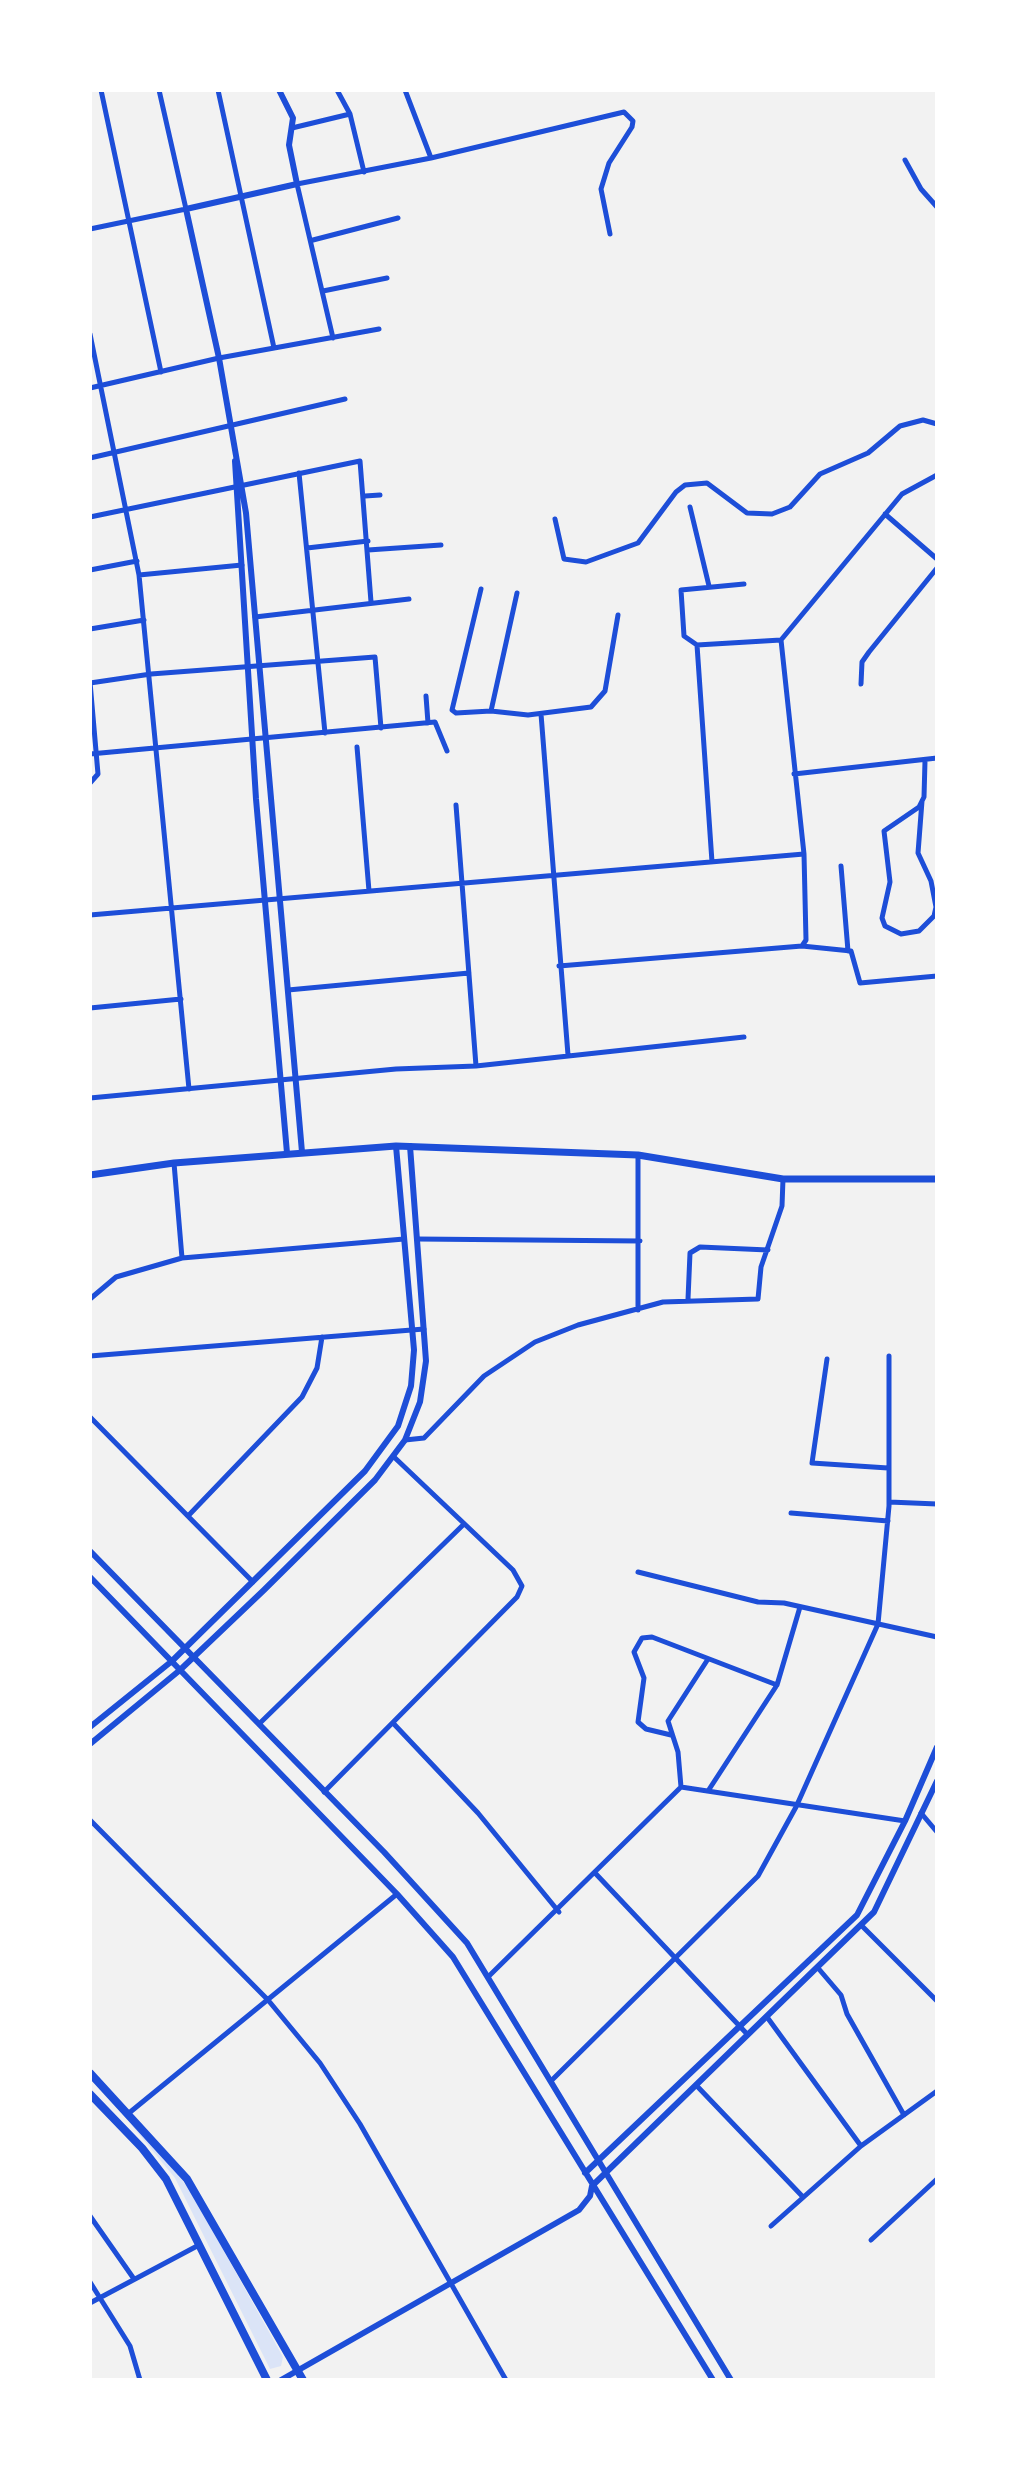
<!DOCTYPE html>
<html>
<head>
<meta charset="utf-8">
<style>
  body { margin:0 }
  #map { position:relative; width:1027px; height:2470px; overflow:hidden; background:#f2f2f2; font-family:"Varela Round",sans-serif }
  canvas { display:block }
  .frame { position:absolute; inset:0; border:92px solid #fff; pointer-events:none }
</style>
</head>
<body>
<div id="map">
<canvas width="1027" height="2470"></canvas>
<div class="frame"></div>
</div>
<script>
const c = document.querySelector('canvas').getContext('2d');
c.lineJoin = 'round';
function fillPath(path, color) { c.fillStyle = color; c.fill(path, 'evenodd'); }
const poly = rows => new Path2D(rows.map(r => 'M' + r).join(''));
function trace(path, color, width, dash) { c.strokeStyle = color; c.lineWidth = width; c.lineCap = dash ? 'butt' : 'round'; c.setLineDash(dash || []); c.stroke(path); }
const green = poly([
  [129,2122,161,2153,191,2192,283,2357,281,2366,270,2369,175,2178]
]);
const minor = poly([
  [101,90,161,372],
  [218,90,274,348],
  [337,90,350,114,364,172],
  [405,90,431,158],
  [292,128,350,114],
  [905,160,921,189,937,207],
  [90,229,186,209,159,90],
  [313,240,398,218],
  [323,291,387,278],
  [90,334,139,575,189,1089],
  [333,338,297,184,431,158,624,112,633,121,632,127,609,163,601,189,610,234],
  [90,388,219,358,379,329],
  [90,458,345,399],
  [299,473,325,733],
  [365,496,380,495],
  [690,507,709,586],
  [885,514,937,559],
  [90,517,360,461,371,602],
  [555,519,564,559,586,562,638,543,676,492,685,485,707,483,747,513,772,514,790,507,820,474,868,453,900,426,923,420,937,424],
  [307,548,368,541],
  [368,550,441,545],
  [90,570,137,561],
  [139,575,242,565],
  [744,584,681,590,684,636,697,645,781,640],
  [481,589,452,710,456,713,491,711],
  [517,593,491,711,528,715,591,707,605,691,618,615],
  [255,617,409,599],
  [90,629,144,620],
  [697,645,712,862],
  [90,683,151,674,375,657,381,728],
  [861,684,862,662,869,652,937,568],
  [426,696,428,723],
  [541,714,568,1055],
  [357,747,369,891],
  [90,754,435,722,447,751],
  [794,774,937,758],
  [90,783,98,774,90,682],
  [922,801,918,853,931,881,936,907,934,916,919,931,901,934,885,926,882,918,890,882,884,831,919,807,924,797,925,761],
  [456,805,476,1066],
  [841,866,848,951],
  [90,915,804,854],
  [802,946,806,940,804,854,781,640,902,494,937,475],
  [559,966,802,946,851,951,860,983,937,976],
  [288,990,469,973],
  [90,1008,181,999],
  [90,1098,396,1069,476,1066,744,1037],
  [174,1163,182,1258],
  [417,1239,640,1241],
  [90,1299,116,1277,182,1258,404,1239],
  [688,1299,690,1253,700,1247,768,1250],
  [638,1310,638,1155],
  [90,1356,424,1329],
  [827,1359,812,1463,888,1468],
  [90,1417,253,1582],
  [405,1440,424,1438,484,1376,535,1342,578,1325,663,1302,758,1299,761,1267,782,1206,783,1179],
  [889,1502,937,1504],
  [791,1513,888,1521],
  [188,1516,302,1397,317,1368,322,1337],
  [638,1572,758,1602,784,1603,937,1637],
  [393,1723,478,1813,559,1912],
  [259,1724,463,1525],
  [671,1735,646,1729,638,1722,644,1678,634,1652,642,1638,652,1637,777,1685],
  [681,1787,905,1821],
  [708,1791,777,1685,800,1607],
  [324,1792,517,1597,522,1586,513,1570,394,1457],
  [921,1813,937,1832],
  [90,1820,268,2000,320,2063,360,2124,506,2380],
  [596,1874,748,2035],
  [862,1926,937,2001],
  [818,1968,841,1995,847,2014,904,2115],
  [489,1976,681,1787,678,1752,668,1721,708,1659],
  [767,2017,861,2146],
  [552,2080,758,1876,796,1807,878,1624,889,1506,889,1356],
  [696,2085,803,2197],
  [129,2113,397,1894],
  [90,2216,134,2279],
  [771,2226,861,2146,937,2091],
  [871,2240,937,2179],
  [90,2282,130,2346,140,2380],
  [90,2303,199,2245]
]);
const tertiary = poly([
  [279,90,293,118,289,145,297,184,186,209,219,358,246,513,302,1152],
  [235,461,256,799,287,1153],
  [90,1551,384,1852,467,1943,731,2380],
  [90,1577,397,1894,453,1957,713,2380],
  [90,1727,172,1661,365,1471,398,1426,411,1386,414,1350,396,1146],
  [90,1744,180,1670,264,1590,375,1480,405,1440,420,1402,426,1361,410,1146],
  [585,2173,857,1915,905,1821,937,1747],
  [281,2380,579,2210,590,2196,592,2186,874,1912,937,1781]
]);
const secondary = poly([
  [90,1175,174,1163,396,1146,638,1155,783,1179,937,1179]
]);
const primary = poly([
  [90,2073,187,2179,303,2380],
  [90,2094,142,2148,166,2179,267,2380]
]);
fillPath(green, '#dbe4f7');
trace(minor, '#1d4ed8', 5);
trace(tertiary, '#1d4ed8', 6);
trace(secondary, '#1d4ed8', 7);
trace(primary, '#1d4ed8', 8);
</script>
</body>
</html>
